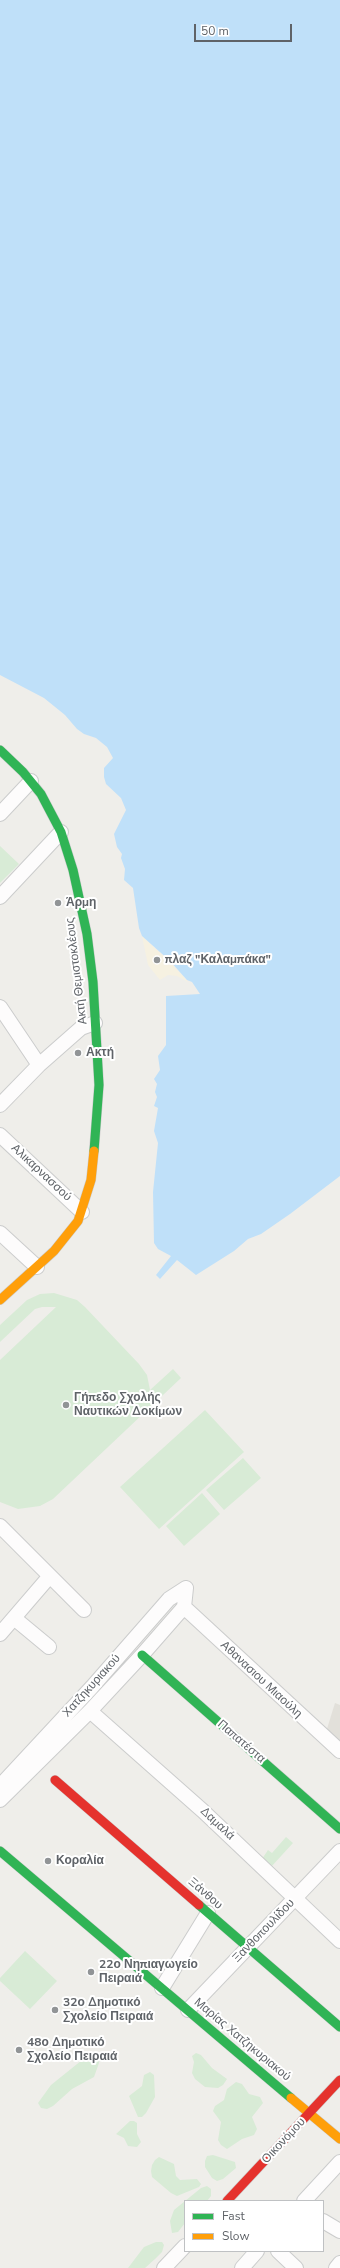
<!DOCTYPE html>
<html>
<head>
<meta charset="utf-8">
<style>
  body { margin:0 }
  #map { position:relative; width:340px; height:2268px; overflow:hidden; background:#efeeea; font-family:"Nunito Sans",sans-serif }
  canvas { display:block }
  .legend { position:absolute; left:184px; top:2200px; width:140px; height:52px; box-sizing:border-box; background:#fff; border:1px solid #bfc1c3; margin:0; padding:5px 7px; list-style:none; font-size:12px; color:#5f6368 }
  .legend li { display:flex; align-items:center; gap:8px; height:20px }
  .legend b { width:20px; border:1px solid #bfc1c3 }
  .scale { position:absolute; left:194px; top:24px; width:98px; height:18px; box-sizing:border-box; border:2px solid #5f6368; border-top:0; padding-left:5px; font-size:12px; line-height:14px; white-space:nowrap; color:#5f6368; -webkit-text-stroke:3px #fff; paint-order:stroke }
</style>
</head>
<body>
<div id="map">
<canvas width="340" height="2268"></canvas>
<ul class="legend">
<li><b style="height:5px;background:#30b455"></b>Fast</li>
<li><b style="height:5px;background:#ff9f0a"></b>Slow</li>
</ul>
<div class="scale">50 m</div>
</div>
<script>
const c = document.querySelector('canvas').getContext('2d');
c.lineJoin = 'round';
function fillPath(path, color) { c.fillStyle = color; c.fill(path, 'evenodd'); }
const poly = rows => new Path2D(rows.map(r => 'M' + r).join(''));
function trace(path, color, width, dash) { c.strokeStyle = color; c.lineWidth = width; c.lineCap = dash ? 'butt' : 'round'; c.setLineDash(dash || []); c.stroke(path); }
function label(font, color, halo, rows, align = 'center') {
  c.font = font + ' "Nunito Sans",sans-serif'; c.lineWidth = 4; c.setLineDash([]); c.textBaseline = 'middle'; c.strokeStyle = halo; c.fillStyle = color; for (const [text, x, y, turn = 0] of rows) {
    c.save(); c.translate(x, y); c.rotate((+turn || 0) * Math.PI / 180); c.textAlign = isNaN(turn) ? turn : align; if (halo) c.strokeText(text, 0, 0); c.fillText(text, 0, 0); c.restore();
  }
}
const education = poly([
  [335,1703,340,1705,340,1745,326,1732]
]);
const green = poly([
  [0,846,19,864,0,883],
  [54,1293,77,1300,85,1307,139,1364,147,1375,150,1390,173,1369,181,1378,53,1499,40,1506,18,1509,0,1502,0,1360,56,1307,42,1307,35,1309,0,1342,0,1325,27,1300,40,1294],
  [205,1410,244,1452,159,1529,120,1487],
  [243,1458,261,1478,224,1510,206,1490],
  [202,1493,220,1514,184,1546,166,1526],
  [286,1837,293,1843,271,1867,262,1859,268,1850,272,1853],
  [25,1951,57,1981,30,2009,0,1981,0,1978],
  [196,2053,201,2055,212,2068,227,2079,223,2085,218,2088,205,2087,195,2079,192,2073,194,2062,192,2056],
  [93,2055,99,2057,99,2063,94,2077,72,2089,53,2106,47,2109,41,2108,38,2103,51,2085,87,2056],
  [150,2072,154,2075,155,2097,146,2113,142,2117,138,2117,129,2096,142,2086,144,2075],
  [236,2082,242,2084,249,2094,260,2097,263,2103,252,2117,257,2129,254,2135,242,2139,227,2149,221,2145,218,2140,221,2122,213,2111,215,2106,224,2100,227,2089],
  [130,2121,134,2121,137,2123,137,2134,141,2142,137,2147,128,2146,124,2138,116,2134],
  [213,2155,235,2162,236,2168,223,2179,217,2181,212,2178,205,2167,205,2161,207,2156],
  [159,2157,174,2164,176,2176,180,2180,197,2179,201,2184,199,2187,177,2196,171,2193,152,2177,151,2171,152,2165,155,2160],
  [207,2186,211,2189,211,2196,207,2201,185,2201,185,2223,178,2232,172,2233,170,2221,174,2210,201,2188],
  [156,2242,162,2242,164,2245,162,2252,155,2259,145,2268,128,2268,144,2247]
]);
const sand = poly([
  [142,936,173,965,188,982,177,976,168,975,160,980,148,965]
]);
const water = poly([
  [0,0,340,0,340,1176,290,1214,261,1234,248,1239,234,1251,196,1275,177,1260,160,1279,156,1275,171,1256,158,1249,154,1243,153,1192,158,1143,154,1131,158,1108,154,1106,157,1097,155,1092,157,1084,154,1079,160,1070,158,1056,166,1045,166,996,200,994,192,982,187,980,170,961,142,936,139,928,133,888,124,880,125,869,121,858,122,854,117,847,114,834,126,810,121,798,106,784,104,777,104,768,113,758,107,747,96,738,84,734,77,729,65,715,44,698,0,675]
]);
const street = poly([
  [0,814,31,781],
  [0,897,61,832],
  [0,1007,39,1065],
  [0,1105,39,1065,81,1028,95,1023],
  [0,1135,82,1212],
  [0,1233,37,1267],
  [0,1526,84,1610],
  [184,1607,340,1751],
  [14,1618,49,1647],
  [0,1634,49,1577],
  [90,1711,203,1811,340,1941],
  [0,1786,92,1687,169,1599,186,1588],
  [0,1800,90,1711,142,1655,184,1607,186,1588],
  [162,1988,208,1913],
  [188,2010,340,1851],
  [304,2201,340,2162],
  [323,2221,340,2231],
  [278,2251,296,2268],
  [164,2268,185,2246],
  [242,2268,257,2251],
  [336,2268,340,2263]
]);
const fast = poly([
  [0,750,23,772,41,794,61,832,73,870,87,934,93,982,99,1085,94,1151],
  [142,1655,340,1829],
  [0,1851,291,2098],
  [199,1905,340,2027]
]);
const slow = poly([
  [0,1300,54,1251,78,1221,91,1180,94,1151],
  [291,2098,340,2139]
]);
const jam = poly([
  [55,1780,199,1905],
  [227,2201,340,2080]
]);
const markers = [
  [58,903,4,"#919496"],
  [157,960,4,"#919496"],
  [78,1053,4,"#919496"],
  [66,1405,4,"#919496"],
  [48,1861,4,"#919496"],
  [91,1972,4,"#919496"],
  [55,2010,4,"#919496"],
  [19,2050,4,"#919496"]
];
const poiNames = [
  ["Άρμη",66,903],
  ["πλαζ \"Καλαμπάκα\"",165,960],
  ["Ακτή",86,1053],
  ["Γήπεδο Σχολής",74,1398],
  ["Ναυτικών Δοκίμων",74,1412],
  ["Κοραλία",56,1861],
  ["22ο Νηπιαγωγείο",99,1965],
  ["Πειραιά",99,1979],
  ["32ο Δημοτικό",63,2003],
  ["Σχολείο Πειραιά",63,2017],
  ["48ο Δημοτικό",27,2043],
  ["Σχολείο Πειραιά",27,2057]
];
const streetNames = [
  ["Ακτή Θεμιστοκλέους",77,971,-97],
  ["Αλικαρνασσού",41,1173,43],
  ["Αθανασιου Μιαούλη",261,1680,43],
  ["Χατζηκυριακού",92,1686,-48],
  ["Παπατέστα",241,1742,41],
  ["Δαμαλά",217,1824,43],
  ["Ξάνθου",205,1894,41],
  ["Ξανθοπουλίδου",264,1931,-46],
  ["Μαρίας Χατζηκυριακού",242,2040,40],
  ["Οικονόμου",284,2141,-47]
];
fillPath(education, '#e2e0da');
fillPath(green, '#d8ebd6');
fillPath(sand, '#f6f1e1');
fillPath(water, '#bfe0f9');
trace(street, '#cbcccc', 16);
trace(fast, '#cacacb', 10);
trace(slow, '#cacacb', 10);
trace(jam, '#cacacb', 10);
trace(street, '#fdfcfc', 14);
trace(fast, '#30b455', 9);
trace(slow, '#ff9f0a', 9);
trace(jam, '#e5322d', 9);
for (const [x, y, r, color] of markers) { const dot = new Path2D(); dot.arc(x, y, r, 0, 2 * Math.PI); c.fillStyle = color; c.fill(dot); trace(dot, '#fff', 1.5); }
label('bold 12px', '#5f6368', '#fff', poiNames, 'left');
label('12px', '#5f6368', '#fff', streetNames);
</script>
</body>
</html>
